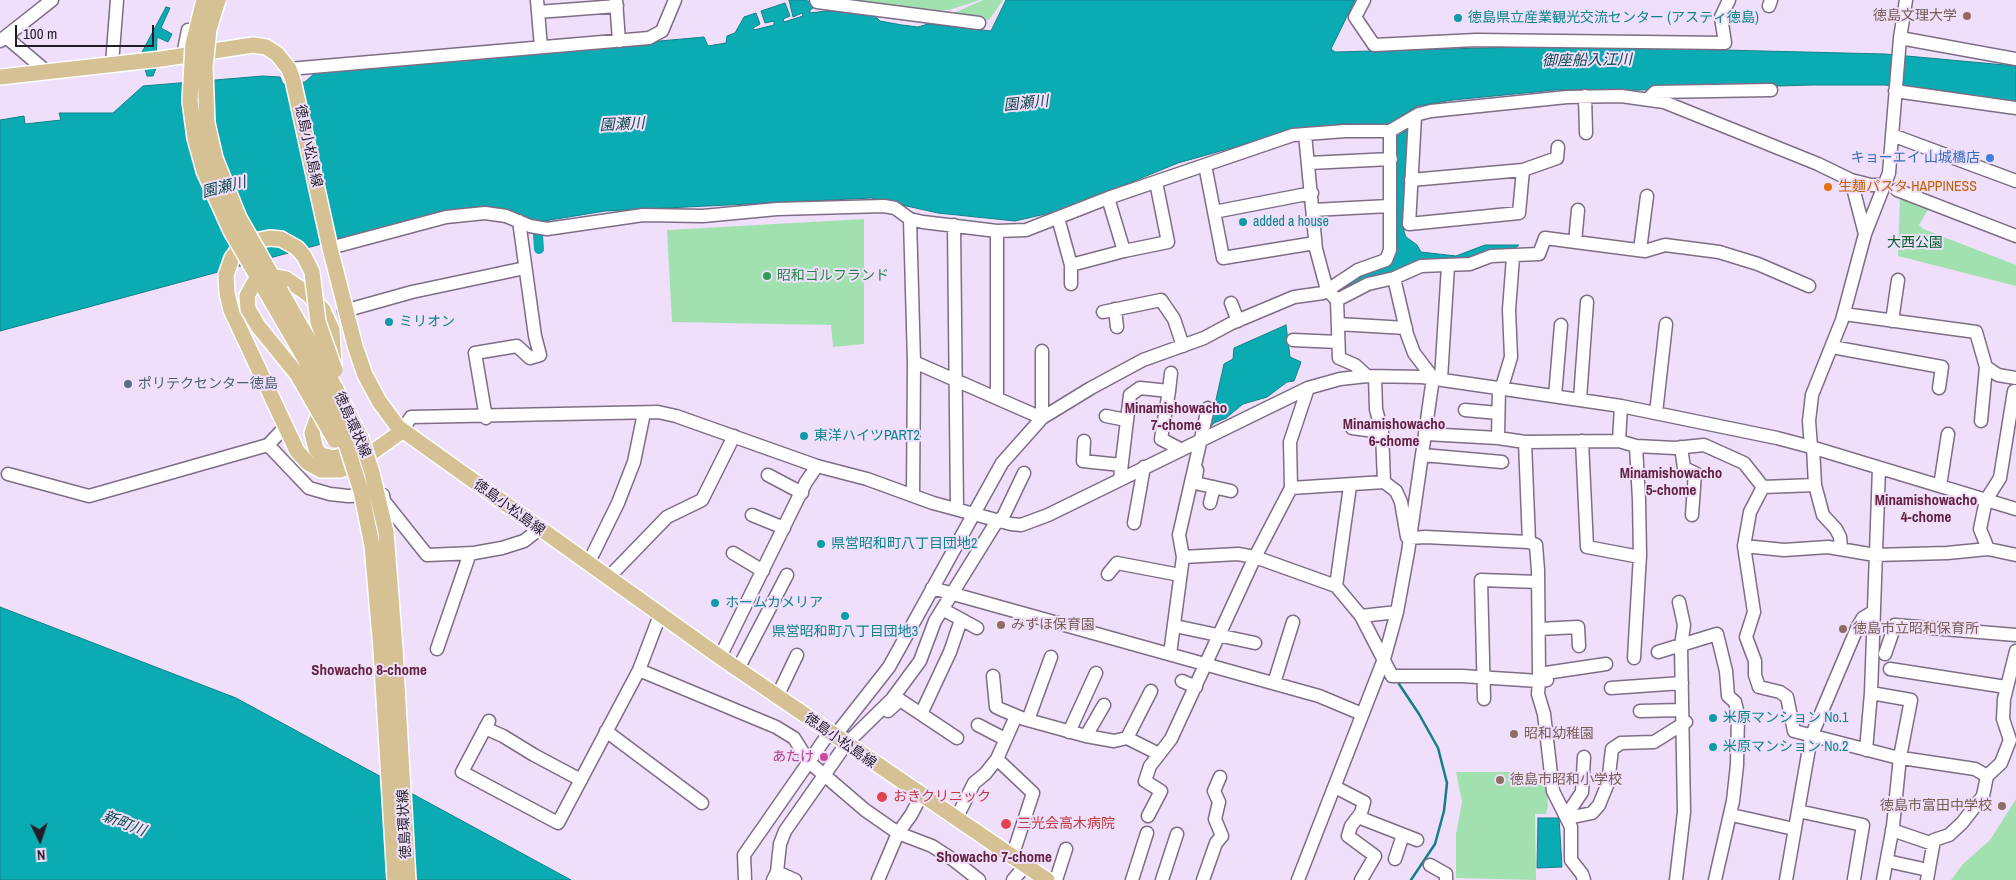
<!DOCTYPE html>
<html>
<head>
<meta charset="utf-8">
<style>
  body { margin:0 }
  #map { position:relative; width:2016px; height:880px; overflow:hidden; background:#f0dffa; font-family:"Archivo Narrow",sans-serif }
  canvas { display:block }
  .north { position:absolute; left:15px; top:815px; width:50px; height:50px; -webkit-text-stroke:4px #f0dffa; paint-order:stroke; rotate:176deg; font-size:14px; font-weight:700; line-height:20px; text-align:center; color:#221c26 }
  .north::after { content:''; display:block; margin:auto; width:18px; height:22px; background:#221c26; clip-path:polygon(50% 0,100% 100%,50% 72%,0 100%) }
  .scale { position:absolute; left:15px; top:25px; width:139px; height:22px; box-sizing:border-box; border:2px solid #221c26; border-top:0; padding-left:6px; font-size:15px; line-height:18px; white-space:nowrap; color:#221c26; -webkit-text-stroke:4px #f0dffa; paint-order:stroke }
</style>
</head>
<body>
<div id="map">
<canvas width="2016" height="880"></canvas>
<div class="north">N</div>
<div class="scale">100 m</div>
</div>
<script>
const c = document.querySelector('canvas').getContext('2d');
c.lineJoin = 'round';
function fillPath(path, color) { c.fillStyle = color; c.fill(path, 'evenodd'); }
const poly = rows => new Path2D(rows.map(r => 'M' + r).join(''));
function trace(path, color, width, dash) { c.strokeStyle = color; c.lineWidth = width; c.lineCap = dash ? 'butt' : 'round'; c.setLineDash(dash || []); c.stroke(path); }
function label(font, color, halo, rows, align = 'center') {
  c.font = font + ' "Archivo Narrow","Noto Sans JP",sans-serif'; c.lineWidth = 4; c.setLineDash([]); c.textBaseline = 'middle'; c.strokeStyle = halo; c.fillStyle = color; for (const [text, x, y, turn = 0] of rows) {
    c.save(); c.translate(x, y); c.rotate((+turn || 0) * Math.PI / 180); c.textAlign = isNaN(turn) ? turn : align; if (halo) c.strokeText(text, 0, 0); c.fillText(text, 0, 0); c.restore();
  }
}
const green = poly([
  [829,0,980,0,949,10,905,12],
  [983,0,1003,0,989,20,967,19,952,14],
  [1900,196,1929,208,1919,225,1923,229,2016,265,2016,286,1898,256],
  [864,219,864,344,833,347,831,325,672,322,667,230],
  [1456,772,1539,772,1547,787,1548,806,1546,814,1535,814,1536,880,1456,878,1456,834,1462,802],
  [2016,799,2016,880,1951,880,1963,864,1990,840]
]);
const water = poly([
  [789,0,806,0,816,6,810,10,810,13,826,11,873,14,880,21,902,25,918,27,928,24,991,31,1006,0,1355,0,1331,49,1335,52,1559,46,1885,54,2016,66,2016,102,1931,89,1884,85,1812,85,1640,90,1555,90,1453,100,1417,106,1389,125,1340,124,1256,141,1178,163,1063,210,1015,221,938,213,871,198,605,211,544,221,528,219,502,210,472,207,410,220,0,331,0,120,24,116,25,124,61,120,59,113,113,113,143,86,263,76,280,77,283,84,305,82,316,72,704,37,708,46,726,43,727,36,735,33,744,17,756,13,760,24,753,28,754,30,774,25,774,21,765,23,761,11,785,3,790,16,783,19,784,22,803,16,802,13,793,17,789,0],
  [166,7,170,8,161,28,172,34,168,42,157,37,156,68,153,76,147,76,141,54,166,7],
  [1410,128,1404,232,1406,237,1417,245,1421,252,1456,256,1485,245,1519,245,1512,251,1485,251,1468,258,1444,260,1338,295,1335,290,1343,283,1388,263,1396,137,1410,128],
  [1286,325,1290,357,1301,362,1294,381,1287,382,1267,397,1243,404,1226,418,1214,423,1206,432,1205,429,1215,404,1224,364,1233,359,1234,348,1286,325],
  [0,607,236,698,571,880,0,880,0,607],
  [1538,818,1559,818,1562,867,1537,868,1538,818]
]);
const stream = poly([
  [1399,684,1419,714,1438,748,1447,783,1444,811,1435,844,1411,880]
]);
const canal = poly([
  [537,221,539,249]
]);
const minor = poly([
  [537,0,541,47],
  [616,0,619,41],
  [816,0,817,2,979,23],
  [1364,0,1355,17,1374,45,1476,40,1725,43,1721,17,1729,0],
  [1769,6,1771,0],
  [538,12,617,6],
  [6,37,46,71],
  [1900,38,2016,59],
  [0,41,52,0],
  [183,55,188,30,201,32,204,29],
  [112,64,117,0],
  [289,69,649,38,662,31,675,0],
  [1895,91,2016,108],
  [1585,96,1586,133],
  [1649,98,1655,92,1771,90],
  [1415,117,1409,224,1519,213,1523,170,1557,158,1558,147],
  [1305,134,1316,249,1327,290,1337,300,1339,358,1355,365,1367,376],
  [1892,135,2016,181],
  [1309,163,1391,159],
  [1205,165,1223,258,1315,243],
  [1411,180,1523,170],
  [1851,180,1865,234],
  [1897,190,2016,236],
  [1108,198,1124,251],
  [1313,210,1389,206],
  [1214,212,1312,193],
  [1058,218,1071,265,1124,251,1168,242,1156,182],
  [910,219,914,362,913,495],
  [954,225,957,509],
  [997,231,997,398],
  [1575,242,1578,210],
  [330,248,446,217,485,213,506,216,530,226,547,229,643,215,703,216,777,209,884,206,895,208,910,219,923,222,997,231,1026,230,1108,198,1293,135,1345,131,1390,131,1419,114,1431,111,1567,97,1621,96,1664,102,1818,164,1851,180,1871,185,1885,185],
  [1640,250,1647,196],
  [1071,265,1071,284],
  [1337,300,1368,284,1394,278,1421,266,1470,264,1491,256,1539,254,1545,238,1645,251,1665,245,1719,252,1758,264,1809,286],
  [1231,303,1238,321],
  [1115,309,1117,327],
  [344,311,412,292,525,268],
  [1103,312,1161,300,1174,319,1183,346],
  [1844,314,1976,332,1986,367,1981,421],
  [1892,321,1898,280],
  [1338,324,1406,328],
  [1293,340,1338,342],
  [1832,347,1942,367,1939,388],
  [914,362,1042,418,1042,351],
  [1986,367,1998,375,2016,378],
  [1375,377,1376,409,1382,432,1384,482,1396,491,1401,502,1407,537],
  [1441,379,1448,266],
  [1502,387,1511,357,1509,310,1513,257],
  [1308,388,1290,442,1291,488,1384,482],
  [1169,391,1171,373],
  [1555,396,1561,325],
  [1580,399,1587,302],
  [1621,406,1619,441,1636,446,1639,500,1640,555,1634,658],
  [1465,410,1498,413],
  [1656,413,1666,324],
  [1106,416,1126,420],
  [486,418,475,353,517,346,530,358,540,355,535,336,519,221],
  [285,427,268,445,309,488,330,494,348,496,383,495,384,501,427,555,474,553,502,548,524,541,538,530],
  [1352,428,1382,432],
  [402,431,411,417,658,412,676,416,817,466,867,479,933,503,1011,524,1021,525,1048,515,1308,388,1340,379,1367,376,1422,377,1621,406,1777,438,1811,447,2016,509],
  [1426,434,1498,438,1525,442,1529,542,1536,545,1538,570,1539,674],
  [1498,438,1499,387],
  [1084,441,1083,461,1121,465],
  [1582,441,1587,547,1640,557],
  [1525,442,1619,441],
  [1636,446,1675,448,1704,445,1744,463,1763,487],
  [1681,447,1684,468,1695,473,1692,515],
  [1811,447,1809,421,1812,395,1842,320,1865,234,1889,173,1900,38,1906,0],
  [1813,447,1815,485,1763,487,1750,512,1744,546,1754,612,1746,637,1755,661,1755,675,1759,687,1780,692,1787,697,1794,731,1895,757,1975,769,1987,776],
  [1423,455,1502,462],
  [1197,470,1195,483,1231,491],
  [8,474,89,496,268,445],
  [768,475,802,493],
  [1120,479,1130,395,1140,388,1169,391,1161,439,1180,449],
  [1815,485,1823,515,1836,529,1840,537,1841,548],
  [1940,486,1948,434],
  [1210,503,1214,487],
  [752,515,784,528],
  [1134,523,1144,467],
  [1410,538,1425,537,1529,542],
  [1744,546,1784,550,1828,547,1875,555,1947,553,1988,549,2016,555],
  [1988,549,1980,529,1986,500,2000,478,2014,391,2016,392],
  [733,553,763,571],
  [1183,557,1238,554,1255,557,1336,586,1361,616,1392,676,1462,676,1539,681,1539,674,1606,664],
  [588,564,618,503,634,462,644,413],
  [1108,574,1117,563,1180,575],
  [608,578,667,517,702,500,734,436],
  [1336,586,1350,486],
  [932,588,1319,696,1362,714],
  [944,610,977,628],
  [1361,616,1397,612],
  [1175,626,1255,643],
  [1539,629,1578,627,1579,646],
  [437,649,470,553],
  [1658,652,1717,634,1726,671,1728,696,1735,702,1738,714,1737,765,1733,801,1715,880],
  [1170,654,1183,557,1179,535,1208,408],
  [1885,654,1895,625,2016,635],
  [720,657,806,482,817,466],
  [738,669,787,575],
  [1890,669,2006,687],
  [639,670,776,727,794,738,809,762,865,810,898,833,932,846,955,861,979,880],
  [993,676,996,707,1000,709,1024,719,1086,736,1114,741,1127,738,1159,754],
  [1547,680,1539,681,1538,694,1544,714,1553,791,1571,827,1571,860,1582,874,1584,880],
  [1182,681,1196,687],
  [1274,683,1293,622],
  [1611,688,1682,683],
  [1871,693,1911,700,1900,757,1893,826,1883,880],
  [777,697,797,655],
  [1484,699,1481,580,1538,582],
  [888,711,900,700,957,738],
  [1640,711,1682,710],
  [921,714,950,652,961,620],
  [1028,720,1051,657],
  [489,721,462,772,558,823,639,670,660,615],
  [978,725,1005,739],
  [485,728,503,736,534,755,581,780],
  [606,731,702,803],
  [1069,732,1096,673],
  [1086,736,1104,705],
  [834,737,889,667,1002,463,1042,418,1091,388,1143,360,1204,338,1232,323,1294,297,1323,293,1358,270,1386,260,1390,250,1390,131],
  [1127,738,1151,691],
  [1866,750,1871,693,1879,468],
  [1335,787,1364,802,1361,813,1351,826,1348,836,1375,856,1361,880],
  [1798,811,1863,825,1854,879],
  [1148,816,1161,791,1145,781,1150,766,1171,739,1255,557,1291,488],
  [1566,816,1582,792,1584,757],
  [1736,816,1794,829],
  [1358,817,1417,840],
  [1568,818,1592,813,1599,805,1608,783,1612,749,1621,743,1654,742,1686,722],
  [956,819,974,783,985,774,997,759],
  [1892,830,1933,844],
  [1012,857,1033,793,997,759,1016,716],
  [1395,859,1403,835],
  [1887,861,1928,870],
  [1430,865,1446,874,1446,880],
  [777,872,795,880],
  [745,880,744,855,829,733],
  [773,880,777,872,780,844,785,831,846,744,892,699,920,661,935,621,997,521,1003,517,1024,473],
  [878,880,898,833,911,815,921,796],
  [1013,880,1025,866],
  [1056,880,1066,849],
  [1132,880,1147,833],
  [1162,880,1177,834],
  [1203,880,1216,843,1222,836,1215,819,1219,802,1214,791,1220,777],
  [1298,880,1384,659,1397,612,1408,552,1433,378,1414,353,1407,334,1394,278],
  [1676,880,1684,812,1681,646,1684,625,1679,602],
  [1786,880,1811,737,1858,626,1863,618,1873,612],
  [1927,880,1934,840,1949,835,1962,823,1983,796,1987,776,2001,763,2010,740,2003,719,2004,699,2016,651]
]);
const major = poly([
  [0,77,161,59,253,45,266,47,277,54,289,69,293,80,330,248,355,346,365,375,379,401,398,427,720,657,1047,880],
  [312,272,304,256,297,248,281,239,270,238,249,242,239,249,232,258,226,275,227,293,231,310,297,451,308,463,321,470,341,470,359,462,402,431],
  [286,279,308,294,323,310,332,330,334,365],
  [323,402,312,433,316,449,321,455,334,458,361,450],
  [381,649,395,880],
  [395,649,408,880]
]);
const majorBridge = poly([
  [204,0,193,44,190,101,195,138,204,171,231,231,320,385,347,447,361,491,372,545,381,649],
  [218,0,209,29,205,67,207,123,215,158,239,218,328,374,361,438,372,473,386,532,395,649],
  [312,272,318,322,335,370],
  [286,279,275,277,254,283,247,296,248,309,258,326,297,374,335,440]
]);
const markers = [
  [1967,16,5,"#8d6e63"],
  [1458,18,5,"#0f9aa8"],
  [1990,158,5,"#3f7fe0"],
  [1828,187,5,"#e8710a"],
  [1243,222,5,"#0f9aa8"],
  [767,276,5,"#2e9e5b"],
  [389,322,5,"#0f9aa8"],
  [128,384,5,"#5c6f8a"],
  [804,436,5,"#0f9aa8"],
  [821,544,5,"#0f9aa8"],
  [715,603,5,"#0f9aa8"],
  [845,616,5,"#0f9aa8"],
  [1001,625,5,"#8d6e63"],
  [1843,629,5,"#8d6e63"],
  [1713,718,5,"#0f9aa8"],
  [1514,734,5,"#8d6e63"],
  [1713,747,5,"#0f9aa8"],
  [824,757,5,"#d1479c"],
  [1500,780,5,"#8d6e63"],
  [882,797,6,"#e0444e"],
  [2002,806,5,"#8d6e63"],
  [1006,824,6,"#e0444e"]
];
const educationNames = [
  ["徳島文理大学",1957,16,"right"],
  ["みずほ保育園",1011,625],
  ["徳島市立昭和保育所",1853,629],
  ["昭和幼稚園",1524,734],
  ["徳島市昭和小学校",1510,780],
  ["徳島市富田中学校",1992,806,"right"]
];
const cultureNames = [
  ["徳島県立産業観光交流センター (アスティ徳島)",1468,18],
  ["added a house",1253,222],
  ["ミリオン",399,322],
  ["東洋ハイツPART2",814,436],
  ["県営昭和町八丁目団地2",831,544],
  ["ホームカメリア",725,603],
  ["県営昭和町八丁目団地3",845,632,"center"],
  ["米原マンション No.1",1723,718],
  ["米原マンション No.2",1723,747]
];
const streetNames = [
  ["徳島小松島線",308,146,78],
  ["徳島環状線",352,425,66],
  ["徳島小松島線",509,508,36],
  ["徳島小松島線",840,741,35],
  ["徳島環状線",405,824,-93]
];
const shopNames = [
  ["キョーエイ 山城橋店",1980,158]
];
const foodNames = [
  ["生麺パスタ HAPPINESS",1838,187]
];
const parkNames = [
  ["大西公園",1915,243]
];
const leisureNames = [
  ["昭和ゴルフランド",777,276]
];
const serviceNames = [
  ["ポリテクセンター徳島",138,384]
];
const hotelNames = [
  ["あたけ",814,757]
];
const healthNames = [
  ["おきクリニック",893,797],
  ["三光会高木病院",1017,824]
];
const waterNames = [
  ["御座船入江川",1587,61,-1],
  ["園瀬川",1026,104,-6],
  ["園瀬川",622,125,-3],
  ["園瀬川",224,188,-14],
  ["新町川",124,824,21]
];
const neighbourhoodNames = [
  ["Minamishowacho",1176,409],
  ["7-chome",1176,426],
  ["Minamishowacho",1394,425],
  ["6-chome",1394,442],
  ["Minamishowacho",1671,474],
  ["5-chome",1671,491],
  ["Minamishowacho",1926,501],
  ["4-chome",1926,518],
  ["Showacho 8-chome",369,671],
  ["Showacho 7-chome",994,858]
];
fillPath(green, '#a1e1af');
fillPath(water, '#0babb4');
trace(water, '#128089', 1);
trace(stream, '#128089', 2.5);
trace(canal, '#0babb4', 10);
trace(minor, '#7d6d85', 15);
trace(major, '#fff', 18);
trace(minor, '#fff', 12);
trace(major, '#d5c194', 15);
trace(majorBridge, '#fff', 18, []);
trace(majorBridge, '#d5c194', 15);
for (const [x, y, r, color] of markers) { const dot = new Path2D(); dot.arc(x, y, r, 0, 2 * Math.PI); c.fillStyle = color; c.fill(dot); trace(dot, '#f0dffa', 2); }
label('14px', '#785e54', '#f0dffa', educationNames, 'left');
label('14px', '#0d838f', '#f0dffa', cultureNames, 'left');
label('14px', '#221c26', '#f0dffa', streetNames);
label('14px', '#366cbe', '#f0dffa', shopNames, 'right');
label('14px', '#c56008', '#f0dffa', foodNames, 'left');
label('14px', '#015f2b', '#f0dffa', parkNames);
label('14px', '#27864d', '#f0dffa', leisureNames, 'left');
label('14px', '#4e5e75', '#f0dffa', serviceNames, 'left');
label('14px', '#b23c85', '#f0dffa', hotelNames, 'right');
label('14px', '#be3a42', '#f0dffa', healthNames, 'left');
label('italic 15px', '#0c484c', '#f0dffa', waterNames);
label('bold 15px', '#62213f', '#f0dffa', neighbourhoodNames);
</script>
</body>
</html>
